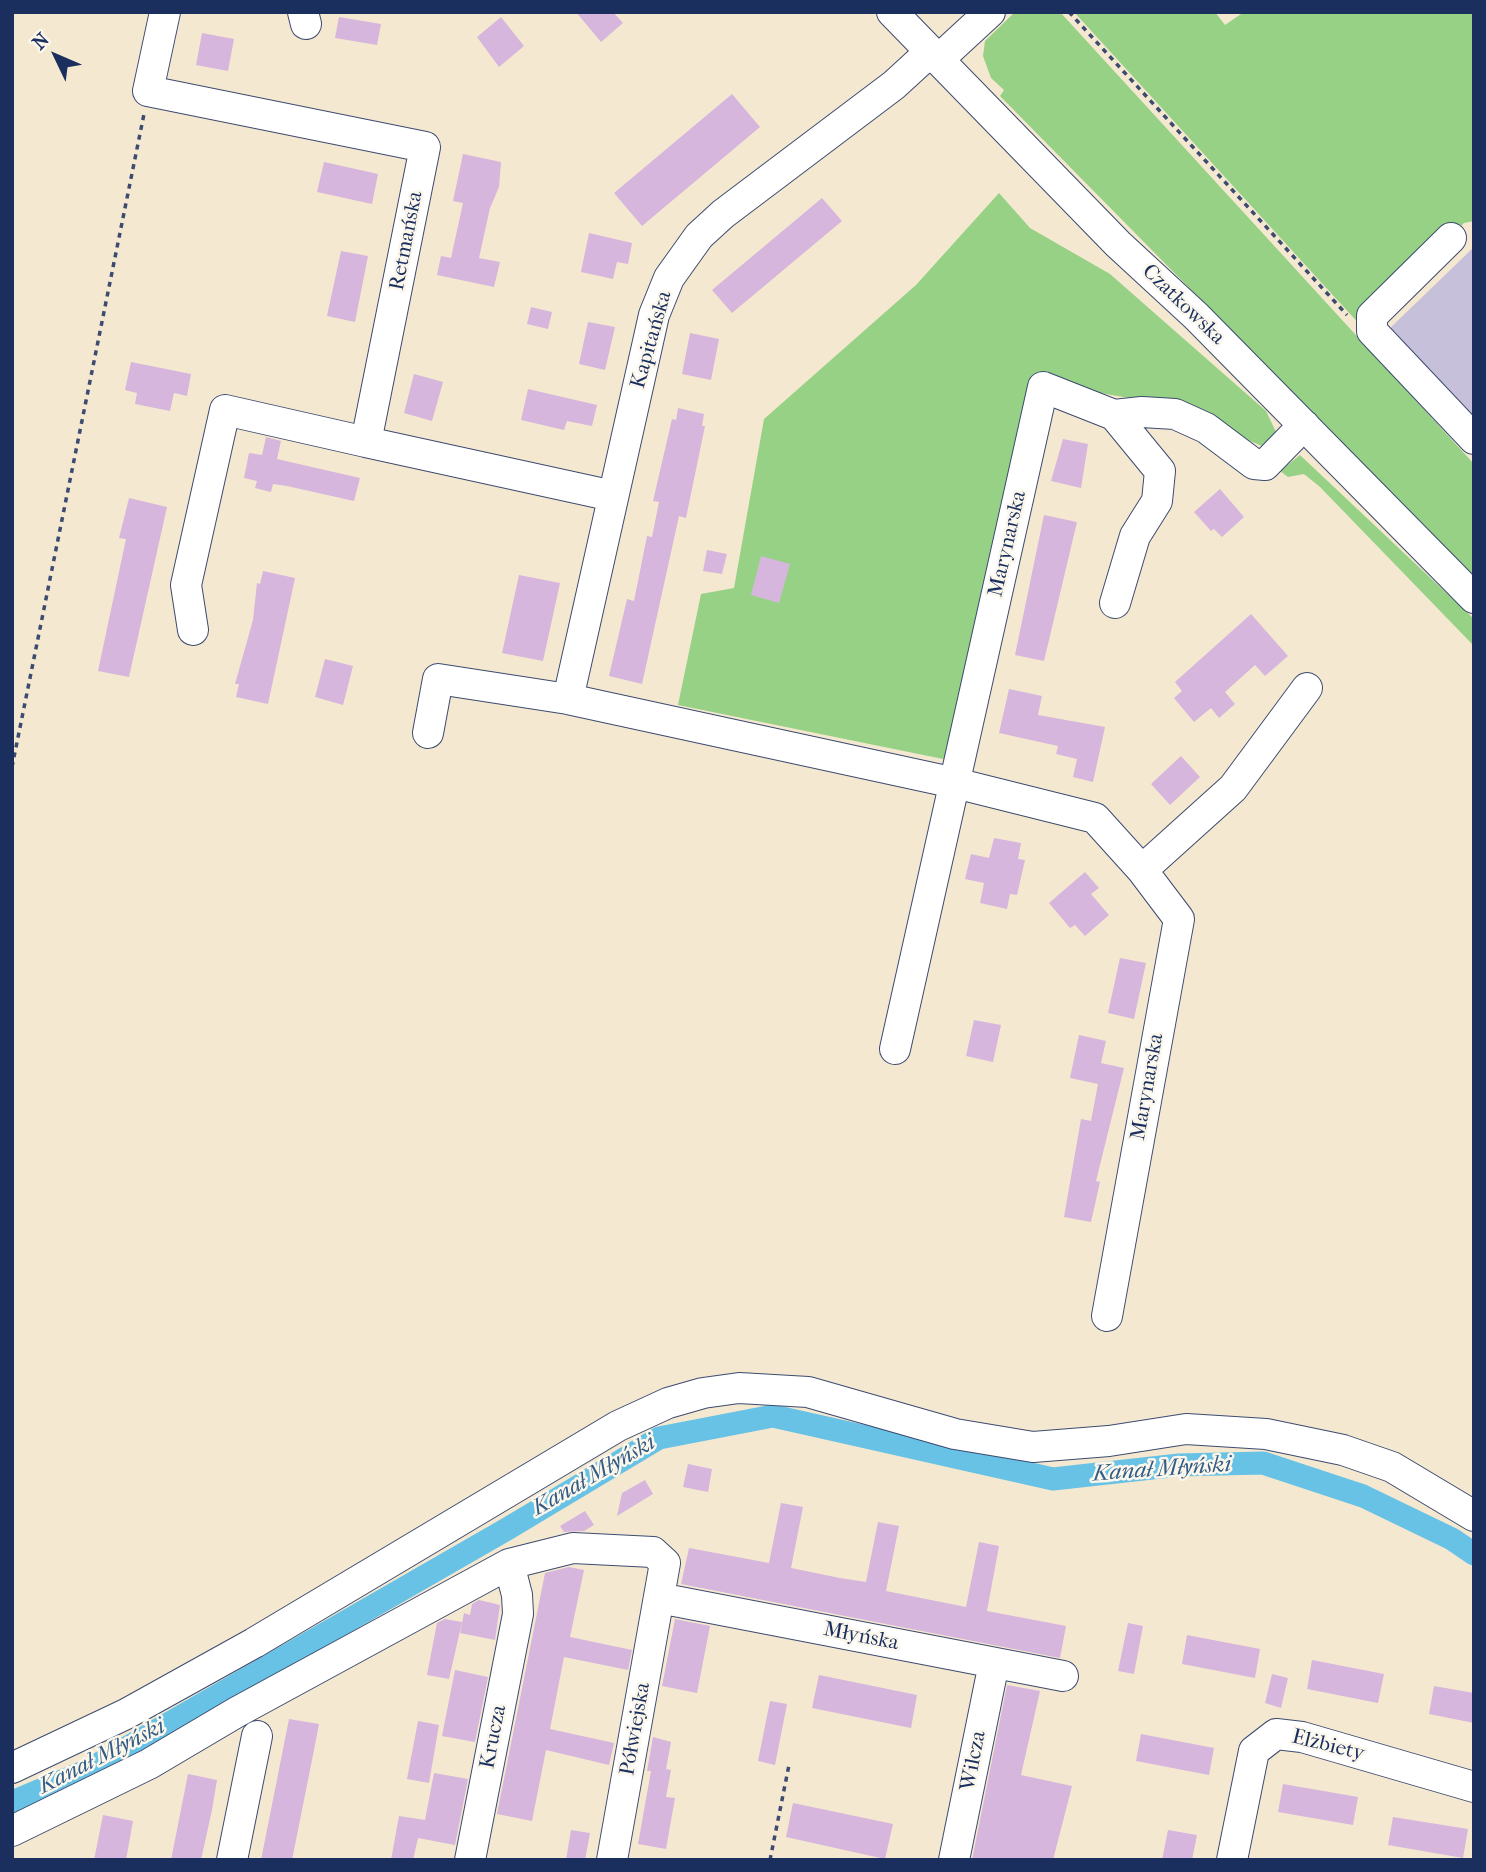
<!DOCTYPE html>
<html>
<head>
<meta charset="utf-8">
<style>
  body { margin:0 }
  #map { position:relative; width:1486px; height:1872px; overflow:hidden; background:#f5e8d1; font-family:"IM FELL French Canon",serif }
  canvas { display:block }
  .frame { position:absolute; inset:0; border:14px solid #1b2f5e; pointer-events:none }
  .north { position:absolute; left:21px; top:21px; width:70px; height:70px; -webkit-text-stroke:5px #fbf7ec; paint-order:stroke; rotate:314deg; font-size:19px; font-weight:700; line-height:28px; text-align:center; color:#1b2f5e }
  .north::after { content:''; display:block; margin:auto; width:24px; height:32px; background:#1b2f5e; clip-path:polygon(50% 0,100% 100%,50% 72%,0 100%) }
</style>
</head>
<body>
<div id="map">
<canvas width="1486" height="1872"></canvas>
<div class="frame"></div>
<div class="north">N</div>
</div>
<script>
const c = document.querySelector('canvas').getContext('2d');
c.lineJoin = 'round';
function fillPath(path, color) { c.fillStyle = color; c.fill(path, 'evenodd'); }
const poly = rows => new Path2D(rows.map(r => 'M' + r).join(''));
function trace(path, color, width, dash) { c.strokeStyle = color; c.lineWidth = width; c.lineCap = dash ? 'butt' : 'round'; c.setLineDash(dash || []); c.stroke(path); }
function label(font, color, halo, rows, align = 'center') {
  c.font = font + ' "IM FELL French Canon",serif'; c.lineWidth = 5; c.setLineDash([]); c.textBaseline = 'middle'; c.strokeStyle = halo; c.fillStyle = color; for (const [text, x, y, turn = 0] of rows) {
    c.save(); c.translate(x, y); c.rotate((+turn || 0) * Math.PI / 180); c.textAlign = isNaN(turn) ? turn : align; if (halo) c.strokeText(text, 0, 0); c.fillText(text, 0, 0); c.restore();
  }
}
const industrial = poly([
  [1474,247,1474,422,1387,331]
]);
const green = poly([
  [1015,12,1060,12,1474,464,1474,577,1000,96,1004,90,991,78,983,56,985,41],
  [1074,12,1215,12,1225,25,1244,12,1474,12,1474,221,1464,223,1362,327],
  [999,193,1030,228,1110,274,1266,411,1277,434,1269,449,1163,404,1038,382,948,760,678,705,701,594,734,588,764,419,916,285],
  [1300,455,1474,619,1474,646,1320,487,1304,474,1288,477,1280,471]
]);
const canal = poly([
  [12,1802,88,1770,507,1529,659,1438,773,1416,1053,1479,1179,1465,1263,1463,1363,1496,1452,1539,1474,1554]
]);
const building = poly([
  [576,12,613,12,623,23,601,42],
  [339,17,381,24,377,45,335,38],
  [501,17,524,46,499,67,477,37],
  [202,33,234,39,228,71,196,65],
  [732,94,760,127,642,226,614,193],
  [463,154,501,162,499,187,490,208,479,258,500,262,494,287,437,275,441,256,451,258,463,203,453,201],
  [324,162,378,174,372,204,317,192],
  [822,198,842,221,732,313,712,290],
  [589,233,632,243,628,264,617,262,613,279,581,272],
  [341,251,368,256,355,322,327,316],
  [531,307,552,312,548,329,527,324],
  [588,322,615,327,605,370,579,364],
  [690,333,719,339,711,380,682,374],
  [131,362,191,374,187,396,174,393,170,411,135,404,137,393,125,390],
  [414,374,443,382,432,421,404,413],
  [528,389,597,405,592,426,567,421,564,430,521,420],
  [678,408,704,414,702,426,705,426,686,518,679,516,642,684,609,676,627,599,634,601,647,536,652,537,659,502,653,501,672,419,676,420],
  [266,437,281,441,277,459,360,478,354,501,287,486,273,484,271,492,255,488,257,481,244,478,249,453,262,455],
  [1063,439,1088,444,1081,488,1051,481],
  [1220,489,1244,517,1222,537,1214,529,1211,531,1194,512],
  [129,498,167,507,129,677,98,671,126,539,119,538],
  [1044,515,1077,522,1044,661,1015,655],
  [707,550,727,554,722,574,703,571],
  [761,556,790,564,779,603,751,595],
  [263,571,295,578,268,704,236,697,239,684,235,684,253,620,257,583,260,584],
  [519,575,560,583,543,661,502,653],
  [1251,614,1288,656,1265,676,1255,665,1225,692,1235,704,1219,718,1211,708,1194,722,1174,698,1182,691,1175,682],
  [325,659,353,666,343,705,315,697],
  [1009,689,1042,696,1038,715,1105,727,1093,782,1073,777,1077,759,1056,754,1058,746,999,733],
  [1181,756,1200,777,1170,805,1151,784],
  [994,838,1021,843,1018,859,1025,860,1017,895,1010,894,1007,909,980,903,984,883,965,879,971,854,989,858],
  [1085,872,1099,888,1091,894,1109,915,1085,936,1075,925,1070,928,1049,903],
  [1120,958,1146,963,1134,1019,1108,1013],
  [974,1020,1001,1025,993,1062,966,1056],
  [1079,1035,1106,1041,1101,1063,1124,1068,1096,1181,1100,1182,1091,1222,1064,1217,1081,1119,1091,1121,1098,1084,1070,1078],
  [688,1464,712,1469,708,1492,683,1487],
  [645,1480,653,1494,617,1516,622,1493],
  [781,1503,803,1507,791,1568,840,1578,866,1582,878,1522,899,1526,886,1591,966,1607,979,1542,999,1546,987,1611,1066,1626,1060,1658,681,1584,689,1548,769,1563],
  [585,1511,594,1525,584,1531,564,1532,560,1526],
  [569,1567,584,1570,570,1637,632,1650,628,1670,564,1657,550,1729,614,1743,609,1765,546,1750,532,1821,497,1814,545,1573],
  [479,1600,500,1605,495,1640,460,1633,464,1613,470,1615,472,1604],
  [445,1619,462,1622,449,1679,427,1675,437,1623],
  [675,1619,710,1626,697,1693,662,1686],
  [1128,1623,1143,1626,1134,1674,1118,1671],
  [1187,1635,1260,1649,1255,1678,1182,1664],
  [1312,1660,1384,1674,1378,1703,1307,1689],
  [455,1670,488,1677,475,1742,442,1736],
  [1272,1674,1288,1678,1281,1708,1265,1703],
  [819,1675,917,1695,911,1728,812,1708],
  [1007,1685,1040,1691,1021,1775,1072,1786,1053,1860,972,1860],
  [1434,1686,1474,1693,1474,1723,1429,1714],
  [770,1701,787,1704,775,1765,758,1761],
  [289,1719,319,1724,313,1755,292,1860,261,1860],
  [418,1721,439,1725,429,1783,407,1779],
  [1141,1734,1214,1748,1209,1775,1136,1761],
  [653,1737,671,1742,666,1769,671,1770,666,1797,675,1798,666,1849,638,1844,651,1771,647,1771],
  [434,1773,468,1779,455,1845,418,1838,413,1860,391,1860,399,1816,425,1820],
  [188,1774,217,1780,212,1810,201,1860,171,1860],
  [1283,1784,1358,1797,1353,1825,1278,1812],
  [793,1803,893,1824,885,1859,786,1837],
  [103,1815,133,1821,126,1860,94,1860],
  [1393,1817,1468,1829,1463,1858,1388,1845],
  [571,1830,590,1833,585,1860,566,1860],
  [1168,1830,1197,1835,1192,1860,1162,1860]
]);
const path = poly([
  [1069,12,1347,315],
  [12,767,144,114],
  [770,1860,789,1765]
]);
const minor = poly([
  [165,12,148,91,425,147,366,442,613,496],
  [303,12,306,24],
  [892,12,1118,244,1196,316,1474,598],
  [938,60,990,12],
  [1451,238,1372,316,1372,331,1474,439],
  [1114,415,1160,471,1157,501,1135,536,1115,603],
  [193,630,186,585,225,410,366,442],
  [568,699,654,315,669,278,699,236,723,214,894,85,930,52],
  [428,733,438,679,568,699,955,783,1095,818,1142,870,1179,919,1107,1316],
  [1142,870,1233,788,1307,688],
  [895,1049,1043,387,1114,415,1142,412,1175,414,1206,428,1254,464,1265,465,1304,425],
  [509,1564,573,1548,653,1552,665,1563,612,1860],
  [659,1598,1063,1676],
  [12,1768,126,1714,254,1643,618,1426,668,1403,703,1393,739,1388,808,1392,955,1434,1033,1447,1109,1441,1186,1429,1266,1434,1343,1450,1392,1467,1474,1516],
  [12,1831,149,1764,237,1712,509,1564,517,1595,518,1614,470,1860],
  [232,1860,257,1736],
  [954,1860,994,1663],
  [1232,1860,1254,1751,1276,1734,1302,1737,1474,1787]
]);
const streetNames = [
  ["Retmańska",407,241,-79],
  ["Czatkowska",1183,305,44],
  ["Kapitańska",652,340,-74],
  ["Marynarska",1008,544,-77],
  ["Marynarska",1148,1087,-80],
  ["Młyńska",861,1637,11],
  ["Półwiejska",636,1729,-80],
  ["Krucza",494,1737,-79],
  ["Elżbiety",1328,1746,14],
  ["Wilcza",974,1761,-79]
];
const waterNames = [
  ["Kanał Młyński",1162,1470,-4],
  ["Kanał Młyński",594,1476,-30],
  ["Kanał Młyński",102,1757,-27]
];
fillPath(industrial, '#c6c0da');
fillPath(green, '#96d185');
trace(canal, '#67c2e5', 23);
fillPath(building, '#d6b6dc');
trace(minor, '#3c4b6f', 32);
trace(path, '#3c4b6f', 3.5, [5, 5]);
trace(minor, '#fff', 30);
label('21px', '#1b2f5e', '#fbf7ec', streetNames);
label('italic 23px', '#325b86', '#fbf7ec', waterNames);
</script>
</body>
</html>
